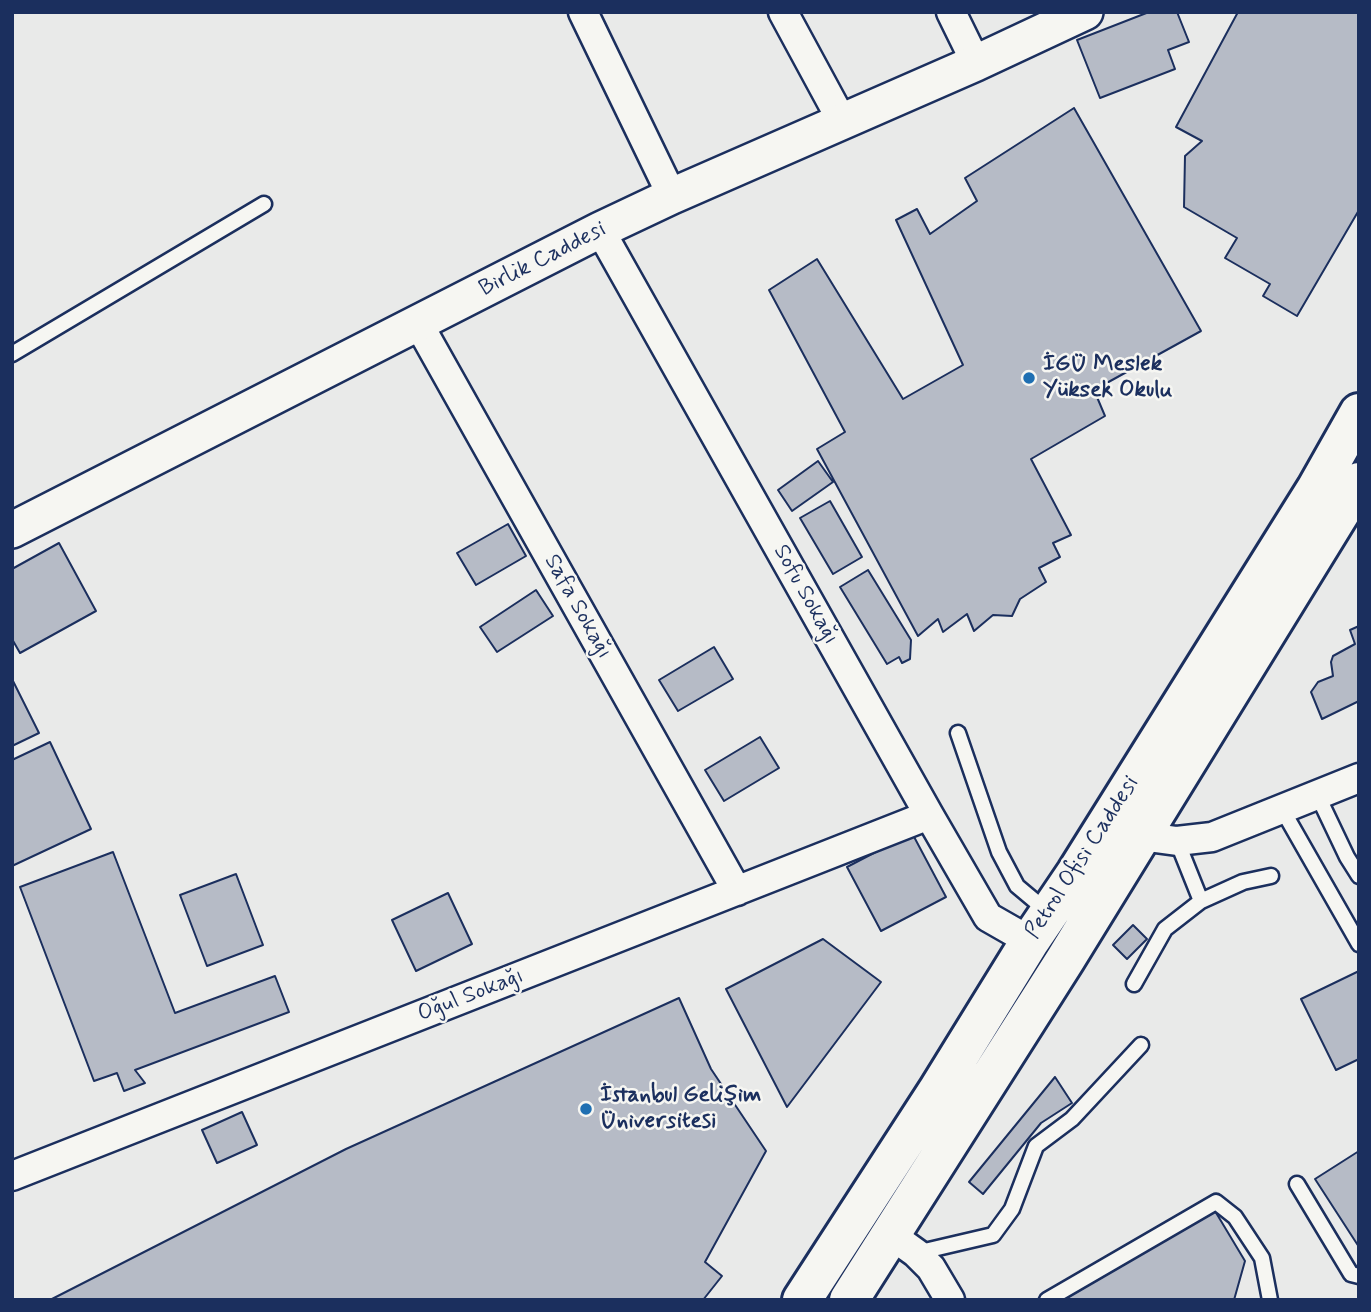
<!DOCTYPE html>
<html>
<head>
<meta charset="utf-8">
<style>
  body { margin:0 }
  #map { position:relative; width:1371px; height:1312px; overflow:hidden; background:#e9eae9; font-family:Mynerve,sans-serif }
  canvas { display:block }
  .frame { position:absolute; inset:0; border:14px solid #1b2f5e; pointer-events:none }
</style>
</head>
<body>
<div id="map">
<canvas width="1371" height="1312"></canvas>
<div class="frame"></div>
</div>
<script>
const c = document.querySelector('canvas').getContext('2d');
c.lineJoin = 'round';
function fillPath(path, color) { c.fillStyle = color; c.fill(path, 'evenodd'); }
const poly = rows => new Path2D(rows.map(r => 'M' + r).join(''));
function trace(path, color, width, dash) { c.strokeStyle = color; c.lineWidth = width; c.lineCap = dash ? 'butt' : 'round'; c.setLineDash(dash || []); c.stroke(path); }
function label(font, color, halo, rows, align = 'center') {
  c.font = font + ' Mynerve,sans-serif'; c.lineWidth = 5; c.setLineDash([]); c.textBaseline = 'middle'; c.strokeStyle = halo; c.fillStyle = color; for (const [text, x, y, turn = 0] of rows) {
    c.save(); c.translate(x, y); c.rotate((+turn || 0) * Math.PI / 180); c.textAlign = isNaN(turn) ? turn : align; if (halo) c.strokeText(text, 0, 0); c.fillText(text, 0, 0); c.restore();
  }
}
const building = poly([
  [1149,12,1177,12,1189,42,1168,50,1175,69,1100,98,1077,40,1149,12],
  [1238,12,1359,12,1359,210,1297,316,1263,296,1270,284,1225,258,1237,238,1184,207,1185,156,1202,141,1176,127,1238,12],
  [1074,108,1201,331,1094,390,1105,416,1031,459,1071,535,1053,543,1060,557,1039,568,1046,582,1020,599,1012,616,993,615,974,631,967,614,943,632,938,619,918,636,817,449,845,432,769,290,817,259,903,399,963,365,896,220,917,209,930,234,977,201,965,178,1074,108],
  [818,461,833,482,792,511,778,490,818,461],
  [830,501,862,557,833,574,800,518,830,501],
  [508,524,526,556,476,585,457,553,508,524],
  [59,543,96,611,20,653,12,639,12,569,59,543],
  [868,570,911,640,910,659,902,663,899,657,887,664,840,587,868,570],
  [536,590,553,616,497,652,480,627,536,590],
  [1359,626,1359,701,1322,719,1311,692,1318,682,1333,676,1331,662,1333,656,1355,644,1350,630,1359,626],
  [714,647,733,679,678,711,659,680,714,647],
  [12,679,39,733,12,746,12,679],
  [760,737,779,768,724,801,705,770,760,737],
  [50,742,91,829,12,866,12,760,50,742],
  [912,833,946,897,881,931,847,867,912,833],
  [113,852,175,1013,275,976,289,1012,135,1070,145,1083,124,1091,117,1073,94,1081,20,887,113,852],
  [236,874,263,945,207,966,180,895,236,874],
  [448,893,472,944,416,971,392,920,448,893],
  [1133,925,1147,939,1127,959,1113,945,1133,925],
  [823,939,881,982,787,1107,726,989,823,939],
  [1359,971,1359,1059,1336,1070,1301,999,1359,971],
  [679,998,711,1069,766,1151,705,1262,722,1276,703,1300,50,1300,346,1149,679,998],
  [1055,1077,1072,1103,1041,1123,983,1194,969,1182,1055,1077],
  [242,1112,257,1145,217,1163,202,1130,242,1112],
  [1359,1151,1359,1247,1315,1179,1359,1151],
  [1215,1211,1245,1261,1234,1300,1063,1300,1215,1211]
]);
const service = poly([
  [12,354,264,204],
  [958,733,999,852,1017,886,1048,912],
  [1317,794,1347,857,1359,876],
  [1282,809,1359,944],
  [1177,841,1201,901],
  [1134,984,1165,929,1201,901,1243,882,1271,876],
  [1297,1184,1351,1274,1359,1276],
  [916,1253,993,1235,1012,1209,1036,1146,1072,1119,1141,1045],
  [1047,1300,1216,1202,1235,1217,1262,1258,1270,1300]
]);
const minor = poly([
  [583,12,672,196],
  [783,12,842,121],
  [951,12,976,63],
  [600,230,929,815,988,917,1030,941],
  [418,323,737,891],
  [1140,836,1177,841,1212,837,1359,778],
  [12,1176,929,815],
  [891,1235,916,1253,931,1268,950,1300]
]);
const tertiary = poly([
  [12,530,600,230,672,196,976,63,1085,12]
]);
const primary = poly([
  [802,1300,938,1090,1030,941,1076,873,1316,489,1359,413],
  [849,1300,1065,960,1359,482]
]);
const markers = [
  [1029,378,7,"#1f6fb2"],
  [586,1109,7,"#1f6fb2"]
];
const streetNames = [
  ["Birlik Caddesi",543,260,-27],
  ["Sofu Sokağı",805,595,61],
  ["Safa Sokağı",577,607,61],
  ["Petrol Ofisi Caddesi",1083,858,-57],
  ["Oğul Sokağı",471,996,-21]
];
const poiNames = [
  ["İGÜ Meslek",1043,365],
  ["Yüksek Okulu",1043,391],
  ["İstanbul Gelişim",600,1096],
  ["Üniversitesi",600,1122]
];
fillPath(building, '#b6bbc6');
trace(building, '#1b2f5e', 2);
trace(service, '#1b2f5e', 19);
trace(minor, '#1b2f5e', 33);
trace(tertiary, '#1b2f5e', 40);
trace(primary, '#1b2f5e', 44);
trace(service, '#f6f6f2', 14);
trace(minor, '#f6f6f2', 28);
trace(tertiary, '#f6f6f2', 35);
trace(primary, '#f6f6f2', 38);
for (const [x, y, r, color] of markers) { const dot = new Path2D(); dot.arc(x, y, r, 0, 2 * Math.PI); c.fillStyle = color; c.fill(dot); trace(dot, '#f6f6f2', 2.5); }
label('23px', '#1b2f5e', '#f6f6f2', streetNames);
label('bold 23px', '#1b2f5e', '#f6f6f2', poiNames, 'left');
</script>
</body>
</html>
